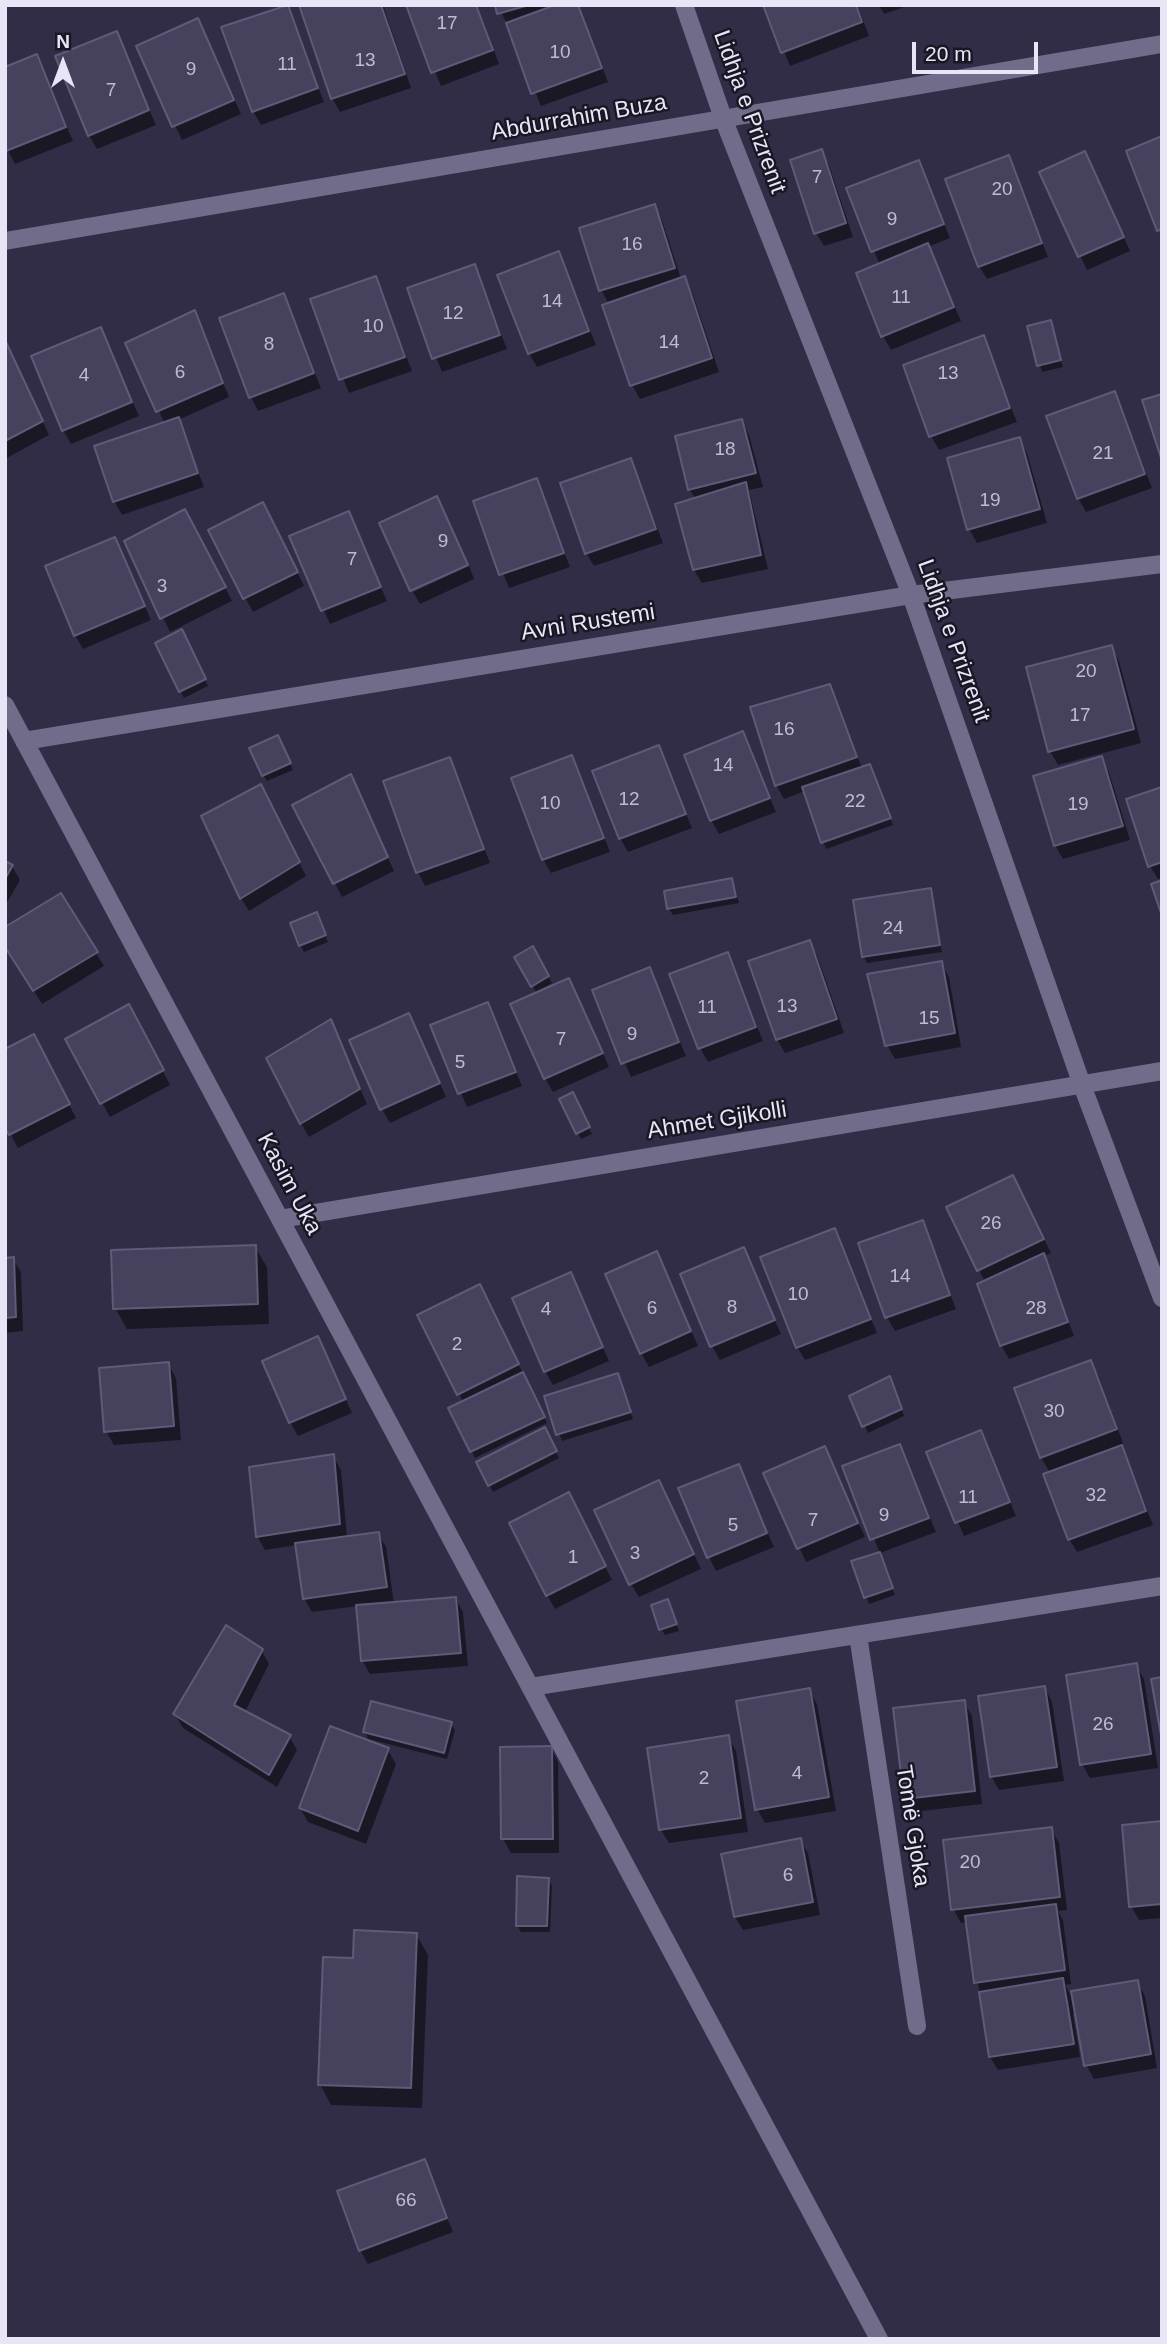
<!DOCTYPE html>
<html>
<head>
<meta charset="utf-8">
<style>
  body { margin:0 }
  #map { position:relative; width:1167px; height:2344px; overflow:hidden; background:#312d47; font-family:Helvetica,sans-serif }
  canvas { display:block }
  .frame { position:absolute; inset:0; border:7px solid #e7e5f6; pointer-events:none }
  .north { position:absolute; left:28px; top:28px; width:70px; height:70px; -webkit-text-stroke:5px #191723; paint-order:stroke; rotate:0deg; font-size:19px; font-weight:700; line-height:28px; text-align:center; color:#e7e5f6 }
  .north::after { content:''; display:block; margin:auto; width:24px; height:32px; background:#e7e5f6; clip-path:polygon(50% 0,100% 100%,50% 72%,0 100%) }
  .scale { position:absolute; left:912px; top:42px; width:126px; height:32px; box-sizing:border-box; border:4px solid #e7e5f6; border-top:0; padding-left:9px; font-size:21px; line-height:24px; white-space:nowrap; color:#e7e5f6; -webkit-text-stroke:5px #191723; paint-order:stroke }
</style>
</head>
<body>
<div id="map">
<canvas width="1167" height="2344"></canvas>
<div class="frame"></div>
<div class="north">N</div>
<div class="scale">20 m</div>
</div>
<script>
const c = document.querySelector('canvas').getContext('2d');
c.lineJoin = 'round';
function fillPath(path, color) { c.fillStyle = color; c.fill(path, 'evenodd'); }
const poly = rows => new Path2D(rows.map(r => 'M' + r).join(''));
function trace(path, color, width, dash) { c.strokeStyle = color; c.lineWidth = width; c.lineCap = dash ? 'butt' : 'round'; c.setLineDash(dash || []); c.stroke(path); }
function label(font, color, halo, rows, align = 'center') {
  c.font = font + ' Helvetica,sans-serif'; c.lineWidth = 5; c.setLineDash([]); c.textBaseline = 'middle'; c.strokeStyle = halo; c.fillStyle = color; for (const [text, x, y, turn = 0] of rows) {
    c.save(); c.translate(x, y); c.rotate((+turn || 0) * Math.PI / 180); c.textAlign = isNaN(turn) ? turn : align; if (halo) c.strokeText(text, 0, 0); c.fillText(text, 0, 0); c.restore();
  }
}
const shadow = poly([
  [301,5,383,5,411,88,340,112,332,98],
  [408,5,477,5,499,64,441,86],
  [497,5,586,5,579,7,608,82,541,106,509,27],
  [765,5,857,5,869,36,790,66],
  [879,5,910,5,884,14],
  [287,6,324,102,261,125,253,111],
  [116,33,156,125,97,149,89,135],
  [205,34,241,114,182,140,138,47],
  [36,56,73,141,15,164,5,145,5,68],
  [821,151,829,165,853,237,824,246,816,233],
  [1009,158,1048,257,987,279,979,266],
  [918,162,950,238,928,247,961,321,891,350,883,336,880,265,848,189],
  [1092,167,1130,251,1087,270,1041,173],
  [655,206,662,220,681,279,684,279,692,292,719,372,640,399,632,385,604,306,609,304,601,290],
  [558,253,596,345,537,367,529,353],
  [474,266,507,349,442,372,409,289],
  [375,278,412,371,349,393,312,300],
  [283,295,321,388,258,411,251,397],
  [194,312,229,397,178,420,204,487,122,515,114,501,165,424,127,343],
  [1050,322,1063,367,1042,372,1029,327],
  [100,329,139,416,71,444,63,430],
  [983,338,1017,422,939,450,931,436],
  [6,342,49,435,5,459,5,342],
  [1114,393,1152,488,1086,512,1078,498],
  [742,421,749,435,763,487,749,490,768,569,702,583,694,570,677,505,696,500,690,490,677,437],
  [1019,440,1027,453,1047,523,977,543,969,529],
  [630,460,663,543,594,566,586,553],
  [536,480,570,567,509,588,475,503],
  [348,513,387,601,330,624,291,537],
  [270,518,304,586,253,612,210,531],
  [193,524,232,601,170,632,127,542],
  [115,539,151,620,83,649,75,635],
  [469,566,474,579,420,604,413,592],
  [185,638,208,686,184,698,157,644],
  [1111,647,1119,661,1141,743,1058,765,1050,751],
  [829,686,862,768,873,772,893,825,826,849,805,791,784,799,776,785],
  [743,734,776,812,719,834,711,820],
  [281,744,293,770,267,781,263,775],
  [658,747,692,828,628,852,620,838],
  [572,757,610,852,551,873,543,859],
  [1101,758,1109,772,1130,840,1063,859,1055,845],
  [450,760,490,863,425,886,418,872],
  [1162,789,1162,878,1158,879,1150,866],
  [358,790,394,871,342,897,335,883],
  [268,800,306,876,249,911,241,898],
  [5,863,12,866,20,880,5,906],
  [732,880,739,903,673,915,669,909,666,892],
  [930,890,942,952,867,963,864,957],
  [320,921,328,942,304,952,300,945],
  [809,942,817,955,844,1033,785,1053,777,1039],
  [5,944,96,953,104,966,42,1004],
  [532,948,552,983,536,992,516,957],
  [727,954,763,1041,708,1062,700,1048],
  [941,963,949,977,961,1047,895,1059,887,1045],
  [649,969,686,1056,631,1077,594,991],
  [576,994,609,1067,553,1092,545,1078],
  [488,1004,522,1086,467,1107,432,1026],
  [136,1020,170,1085,110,1117,67,1040],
  [331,1022,367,1104,309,1137,301,1123],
  [416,1029,446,1097,390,1123,382,1109],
  [41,1050,76,1118,18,1148,5,1124],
  [576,1101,592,1134,581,1139,578,1133],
  [1020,1190,1051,1253,1044,1256,1074,1336,1009,1359,1001,1345,985,1282,979,1270],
  [922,1222,956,1309,895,1331,887,1317],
  [834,1230,877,1333,805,1360,797,1347],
  [255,1247,267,1267,269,1324,127,1329,115,1308],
  [743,1249,781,1334,720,1360,712,1346],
  [656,1253,698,1346,649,1367,641,1353],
  [5,1259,13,1259,21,1272,23,1331,5,1333],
  [570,1275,609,1361,553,1385,545,1371],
  [487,1300,547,1423,475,1458,451,1409,464,1403,459,1394],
  [318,1339,352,1413,298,1436,290,1422],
  [1090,1362,1098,1375,1123,1443,1120,1445,1153,1525,1077,1552,1069,1539,1050,1473,1041,1457],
  [168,1364,176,1378,181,1440,114,1445,106,1431],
  [617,1375,633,1419,562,1441,546,1397],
  [893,1384,904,1416,868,1433,851,1397],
  [544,1429,559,1458,493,1492,478,1463],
  [981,1432,1016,1516,964,1536,928,1453],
  [900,1446,936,1532,880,1553,844,1467],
  [824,1448,865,1537,806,1562,766,1474],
  [333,1456,341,1470,347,1538,378,1534,386,1547,394,1604,455,1598,463,1612,468,1666,370,1674,362,1660,358,1606,312,1612,304,1598,297,1545,265,1550,257,1536],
  [738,1466,774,1547,716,1571,709,1557],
  [666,1496,701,1569,639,1597,631,1584],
  [576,1508,612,1580,555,1609,547,1595],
  [879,1554,895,1595,869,1604,866,1597],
  [668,1601,679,1631,665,1635,661,1629],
  [261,1650,269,1664,245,1712,289,1736,297,1750,277,1787,183,1728,175,1714],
  [1136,1665,1144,1679,1158,1768,1090,1778,1082,1764],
  [1045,1688,1052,1702,1064,1781,999,1790,991,1776],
  [809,1690,817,1704,836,1811,765,1823,757,1809],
  [964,1702,972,1716,982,1804,913,1812,905,1799],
  [451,1724,455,1730,447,1759,368,1739,365,1732],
  [728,1737,736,1751,748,1832,669,1843,661,1830],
  [551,1748,558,1762,559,1853,511,1853,503,1839],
  [388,1750,396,1764,366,1844,308,1822,300,1808],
  [1162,1823,1162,1918,1139,1920,1131,1906],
  [1051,1829,1059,1843,1067,1910,1058,1911,1063,1920,1071,1984,1065,1985,1074,2001,1137,1982,1145,1996,1157,2068,1094,2079,1086,2065,1077,2014,1073,2014,1080,2057,998,2070,990,2057,968,1922,961,1923,953,1909],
  [800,1840,808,1853,820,1915,743,1930,735,1917],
  [548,1880,552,1886,550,1932,521,1932,517,1925],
  [416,1934,428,1955,422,2108,331,2105,320,2084,355,1960],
  [424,2161,453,2232,368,2264,360,2250]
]);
const building = poly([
  [288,5,318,88,252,112,221,27,288,5],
  [299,5,381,5,405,74,331,99,299,5],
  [406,5,476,5,493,50,431,73,406,5],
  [495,5,529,5,497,14,495,5],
  [555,5,578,5,602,68,531,94,506,23,555,5],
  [763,5,856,5,862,22,781,53,763,5],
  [198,18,234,100,172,127,136,46,198,18],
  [117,31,149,110,88,136,55,56,117,31],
  [37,54,66,127,6,151,5,67,37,54],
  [1162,136,1162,229,1157,231,1126,151,1162,136],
  [822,149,846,223,814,234,790,160,822,149],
  [1085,151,1124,237,1078,257,1039,172,1085,151],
  [1009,155,1042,243,978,267,945,179,1009,155],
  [919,160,944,224,871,252,846,188,919,160],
  [655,204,675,268,599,291,579,228,655,204],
  [928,243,954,307,881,337,856,273,928,243],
  [559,251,589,331,528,354,497,275,559,251],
  [475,264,500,335,432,359,407,288,475,264],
  [376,276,405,357,339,380,310,299,376,276],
  [685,276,712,358,630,386,602,305,685,276],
  [284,293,314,373,249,398,219,318,284,293],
  [195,310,223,383,156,412,125,343,195,310],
  [1051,320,1061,360,1037,366,1027,326,1051,320],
  [101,327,132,402,62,431,31,356,101,327],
  [984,335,1010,408,929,437,903,365,984,335],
  [5,340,43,421,5,441,5,340],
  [1115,391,1145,474,1077,499,1046,416,1115,391],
  [1162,394,1162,461,1142,400,1162,394],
  [179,417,198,473,113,502,94,446,179,417],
  [742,419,756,473,688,490,675,436,742,419],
  [1020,437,1040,509,967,530,947,458,1020,437],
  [631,458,656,529,585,554,560,483,631,458],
  [537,478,564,553,499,575,473,501,537,478],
  [746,482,761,555,693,570,675,504,746,482],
  [437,496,468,565,410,591,379,523,437,496],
  [263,502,298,572,243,599,208,530,263,502],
  [185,509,226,587,160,619,124,541,185,509],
  [349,511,381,587,321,611,289,536,349,511],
  [115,537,145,606,74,636,45,566,115,537],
  [182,629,206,679,179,692,155,643,182,629],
  [1112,645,1134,729,1048,752,1026,667,1112,645],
  [830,684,857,757,775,786,750,707,830,684],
  [743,731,770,798,710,821,684,755,743,731],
  [278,735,291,763,262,776,249,748,278,735],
  [659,745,686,814,619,839,592,771,659,745],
  [572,755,604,838,542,860,511,778,572,755],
  [1102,756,1123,826,1054,846,1033,776,1102,756],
  [450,757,484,849,416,873,383,781,450,757],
  [870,764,891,818,821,843,802,787,870,764],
  [351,774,388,857,333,884,292,805,351,774],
  [261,784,300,862,240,899,201,816,261,784],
  [1162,787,1162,862,1148,867,1126,799,1162,787],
  [5,861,13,865,5,879,5,861],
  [732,878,736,897,667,909,664,891,732,878],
  [1162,880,1162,916,1151,884,1162,880],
  [931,888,940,945,862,957,853,900,931,888],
  [61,893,98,952,33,991,5,947,5,927,61,893],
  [317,912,326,935,299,946,290,923,317,912],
  [810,940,837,1019,776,1040,748,961,810,940],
  [533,946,549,976,531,987,514,957,533,946],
  [728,952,756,1027,698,1049,669,974,728,952],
  [942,961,955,1033,885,1046,867,974,942,961],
  [650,967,679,1042,621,1064,592,990,650,967],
  [569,978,603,1053,544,1079,510,1004,569,978],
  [488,1002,516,1072,458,1094,430,1025,488,1002],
  [129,1004,164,1070,100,1104,65,1039,129,1004],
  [409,1013,440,1083,380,1110,349,1040,409,1013],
  [331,1019,360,1089,300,1124,266,1058,331,1019],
  [34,1034,70,1104,9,1135,5,1128,5,1049,34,1034],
  [573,1092,590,1127,576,1134,559,1099,573,1092],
  [1013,1175,1044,1239,977,1271,946,1207,1013,1175],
  [923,1220,950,1295,885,1318,858,1243,923,1220],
  [835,1228,871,1319,796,1348,760,1257,835,1228],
  [256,1245,258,1304,113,1309,111,1250,256,1245],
  [744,1247,775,1320,710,1347,680,1274,744,1247],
  [657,1251,691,1331,640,1354,605,1274,657,1251],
  [1044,1253,1068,1322,1000,1346,977,1284,1044,1253],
  [14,1257,16,1317,5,1318,5,1258,14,1257],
  [571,1272,603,1347,544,1372,512,1298,571,1272],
  [480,1284,519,1364,457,1395,417,1315,480,1284],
  [318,1336,346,1399,289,1423,262,1361,318,1336],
  [1091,1360,1117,1429,1040,1458,1014,1388,1091,1360],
  [169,1362,174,1426,104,1432,99,1368,169,1362],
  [523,1372,545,1417,470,1452,448,1408,523,1372],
  [618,1373,631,1412,556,1435,544,1396,618,1373],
  [890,1376,902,1409,862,1427,849,1396,890,1376],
  [545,1427,557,1451,488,1486,476,1462,545,1427],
  [981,1430,1010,1502,955,1523,926,1452,981,1430],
  [900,1444,929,1518,870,1540,842,1466,900,1444],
  [1122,1445,1146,1511,1068,1540,1043,1474,1122,1445],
  [825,1446,858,1523,797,1549,763,1473,825,1446],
  [334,1454,340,1524,256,1537,249,1467,334,1454],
  [739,1464,767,1533,707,1558,678,1488,739,1464],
  [659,1480,694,1554,629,1585,594,1510,659,1480],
  [569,1492,606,1566,546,1596,509,1523,569,1492],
  [379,1532,387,1587,303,1599,295,1543,379,1532],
  [880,1552,893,1588,864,1598,851,1561,880,1552],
  [456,1597,461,1653,361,1661,356,1605,456,1597],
  [668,1599,677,1624,659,1630,651,1605,668,1599],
  [226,1625,263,1649,234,1705,291,1735,269,1775,173,1714,226,1625],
  [1137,1663,1151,1754,1080,1765,1066,1675,1137,1663],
  [1162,1677,1162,1741,1151,1679,1162,1677],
  [1045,1686,1057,1767,990,1777,978,1696,1045,1686],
  [810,1688,829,1797,755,1810,736,1701,810,1688],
  [965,1700,975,1791,904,1799,893,1708,965,1700],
  [371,1701,452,1722,444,1753,363,1732,371,1701],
  [330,1726,389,1748,358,1831,299,1808,330,1726],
  [729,1735,741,1818,659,1830,647,1748,729,1735],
  [552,1746,553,1839,501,1839,500,1747,552,1746],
  [1162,1821,1162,1904,1129,1907,1122,1825,1162,1821],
  [1052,1827,1060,1897,951,1910,943,1840,1052,1827],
  [801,1838,813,1902,734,1917,721,1854,801,1838],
  [517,1876,549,1878,547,1926,516,1926,517,1876],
  [1056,1904,1065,1970,974,1983,965,1916,1056,1904],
  [354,1930,417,1933,411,2088,318,2085,323,1957,353,1958,354,1930],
  [1063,1978,1074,2044,989,2057,979,1992,1063,1978],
  [1138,1980,1151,2054,1084,2066,1071,1991,1138,1980],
  [425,2159,447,2218,359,2251,337,2191,425,2159]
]);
const minor = poly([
  [684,5,723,118,911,595,1082,1085,1162,1298],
  [5,241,1162,44],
  [5,705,879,2339],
  [24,741,911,595,1162,564],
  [280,1219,1162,1071],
  [858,1635,917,2026],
  [531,1687,1162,1586]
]);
const numberNames = [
  ["17",447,24],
  ["10",560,53],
  ["13",365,61],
  ["11",287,65],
  ["9",191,70],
  ["7",111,91],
  ["7",817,178],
  ["20",1002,190],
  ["9",892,220],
  ["16",632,245],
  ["11",901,298],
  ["14",552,302],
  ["12",453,314],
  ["10",373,327],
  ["14",669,343],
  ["8",269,345],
  ["6",180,373],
  ["13",948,374],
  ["4",84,376],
  ["18",725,450],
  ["21",1103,454],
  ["19",990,501],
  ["9",443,542],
  ["7",352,560],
  ["3",162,587],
  ["20",1086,672],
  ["17",1080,716],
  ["16",784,730],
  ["14",723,766],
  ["12",629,800],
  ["22",855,802],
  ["10",550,804],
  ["19",1078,805],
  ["24",893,929],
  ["13",787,1007],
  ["11",707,1008],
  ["15",929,1019],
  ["9",632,1035],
  ["7",561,1040],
  ["5",460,1063],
  ["26",991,1224],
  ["14",900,1277],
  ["10",798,1295],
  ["8",732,1308],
  ["6",652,1309],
  ["28",1036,1309],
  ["4",546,1310],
  ["2",457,1345],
  ["30",1054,1412],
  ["32",1096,1496],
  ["11",968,1498],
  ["9",884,1516],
  ["7",813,1521],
  ["5",733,1526],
  ["3",635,1554],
  ["1",573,1558],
  ["26",1103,1725],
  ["4",797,1774],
  ["2",704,1779],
  ["20",970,1863],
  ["6",788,1876],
  ["66",406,2201]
];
const streetNames = [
  ["Lidhja e Prizrenit",749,112,70],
  ["Abdurrahim Buza",579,118,-10],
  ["Avni Rustemi",588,623,-9],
  ["Lidhja e Prizrenit",953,641,70],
  ["Ahmet Gjikolli",717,1121,-9],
  ["Kasim Uka",289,1184,62],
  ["Tomë Gjoka",912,1826,81]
];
fillPath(shadow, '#0007');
fillPath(building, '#46425e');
trace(building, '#5e5a77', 2);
trace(minor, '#706c8a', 18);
label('19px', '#bfbcd0', null, numberNames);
label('23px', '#e7e5f6', '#191723', streetNames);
</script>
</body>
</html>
